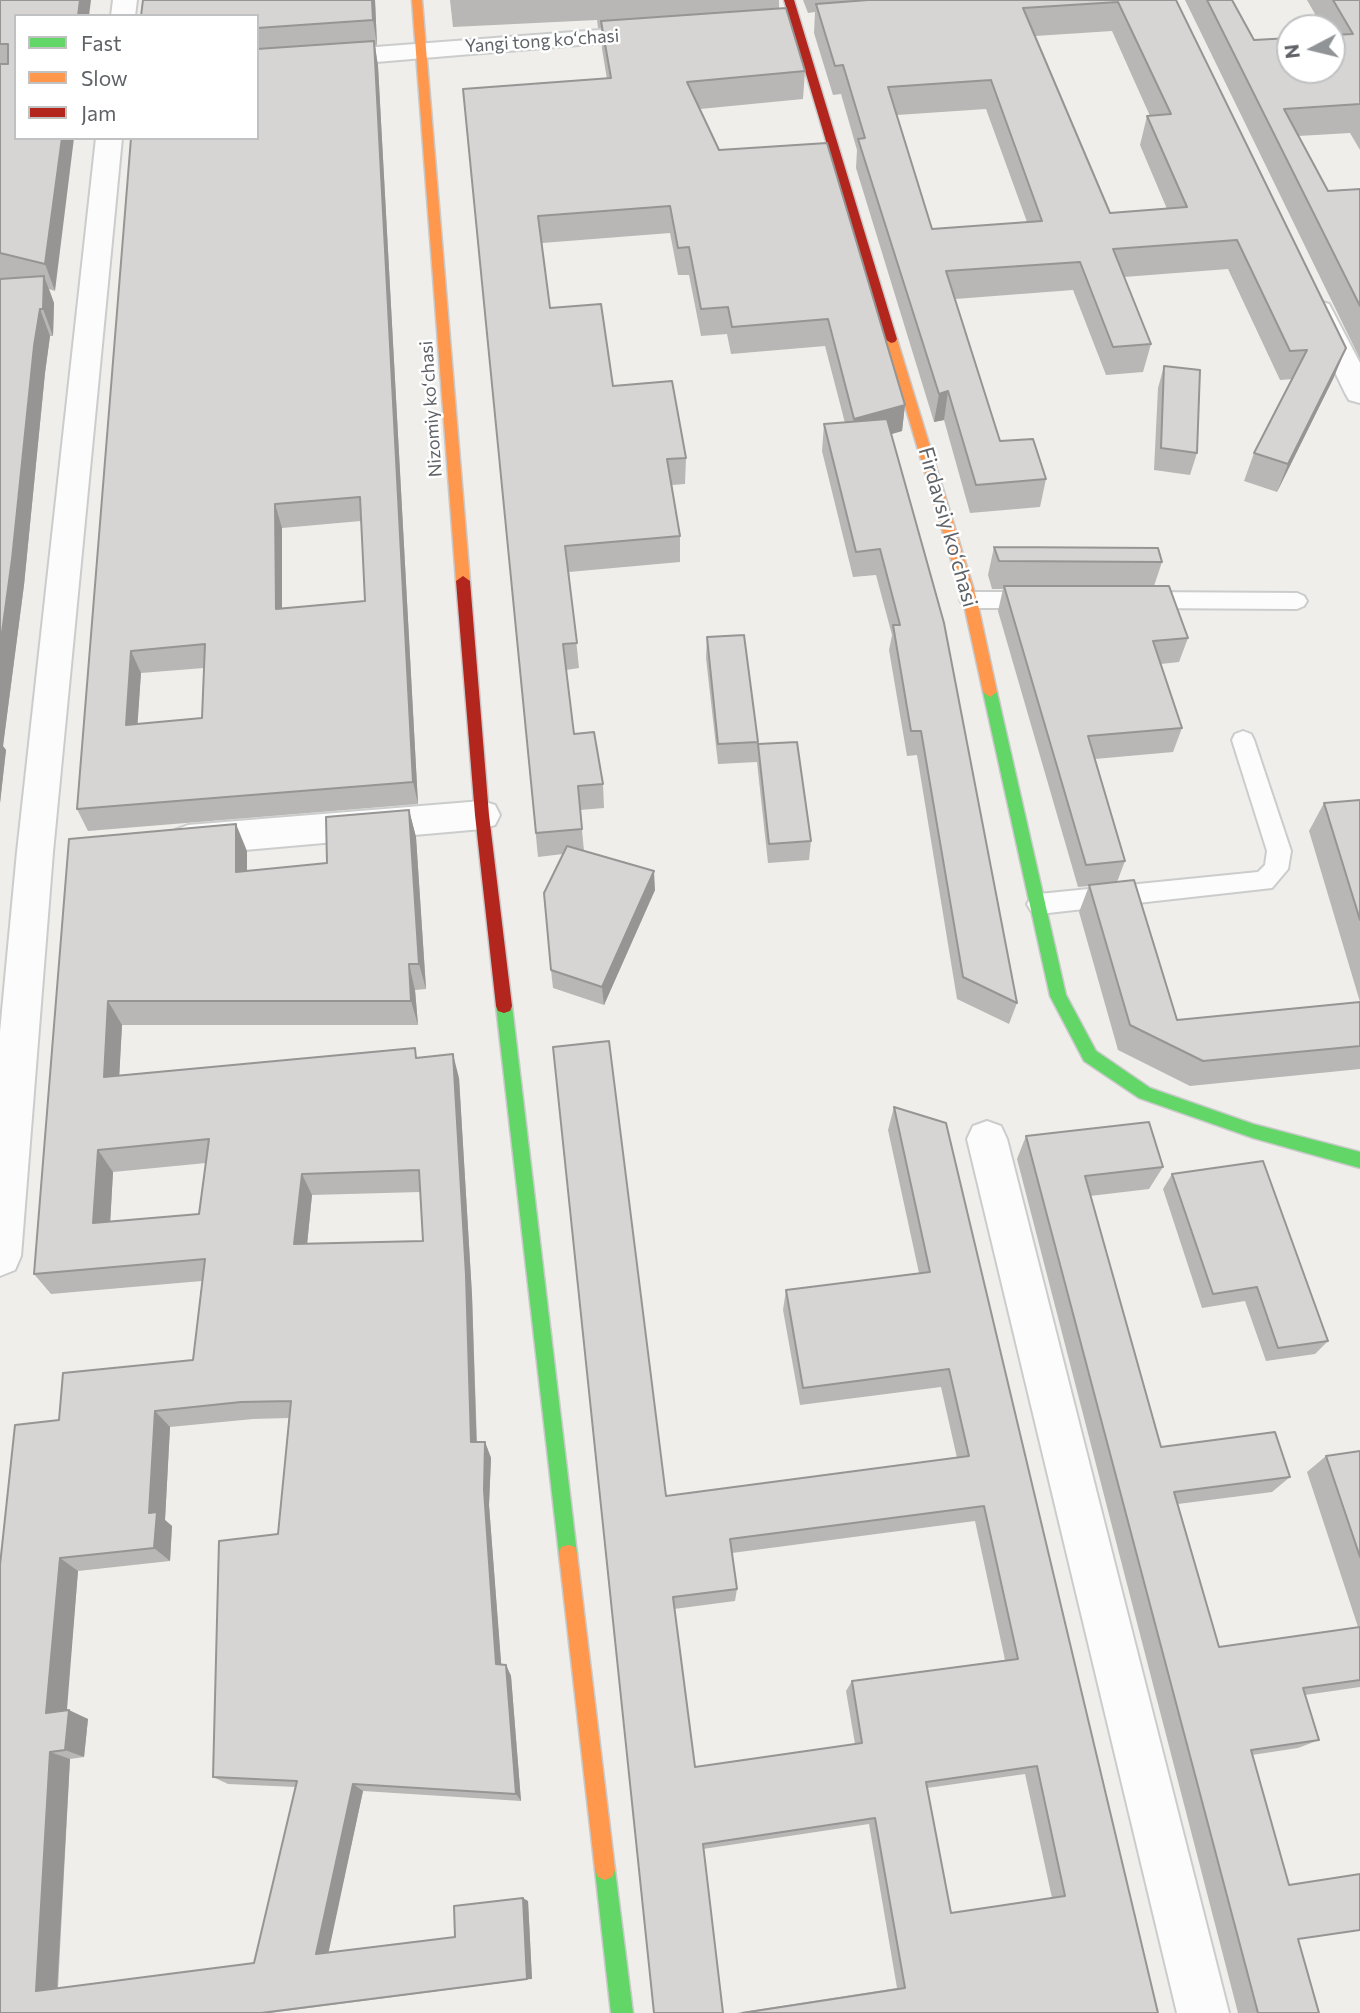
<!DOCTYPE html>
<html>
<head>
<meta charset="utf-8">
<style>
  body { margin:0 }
  #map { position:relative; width:1360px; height:2013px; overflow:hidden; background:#efeeea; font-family:Commissioner,sans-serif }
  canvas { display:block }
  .legend { position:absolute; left:14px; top:14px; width:245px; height:126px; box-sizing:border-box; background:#fff; border:2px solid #bfc1c3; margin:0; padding:9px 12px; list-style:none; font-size:21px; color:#5f6368 }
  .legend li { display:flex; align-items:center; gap:14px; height:35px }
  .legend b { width:35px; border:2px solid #bfc1c3 }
  .north { position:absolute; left:1276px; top:14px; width:70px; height:70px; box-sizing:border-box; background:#fff; border:2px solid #bfc1c3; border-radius:50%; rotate:263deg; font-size:19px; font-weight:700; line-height:28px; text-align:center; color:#5f6368 }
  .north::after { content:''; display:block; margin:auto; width:24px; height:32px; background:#919496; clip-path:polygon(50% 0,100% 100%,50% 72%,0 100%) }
</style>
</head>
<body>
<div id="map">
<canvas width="1360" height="2013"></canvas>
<ul class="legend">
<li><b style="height:9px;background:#63d668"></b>Fast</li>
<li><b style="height:9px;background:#ff974d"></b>Slow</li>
<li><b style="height:9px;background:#b3261e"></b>Jam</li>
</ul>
<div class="north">N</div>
</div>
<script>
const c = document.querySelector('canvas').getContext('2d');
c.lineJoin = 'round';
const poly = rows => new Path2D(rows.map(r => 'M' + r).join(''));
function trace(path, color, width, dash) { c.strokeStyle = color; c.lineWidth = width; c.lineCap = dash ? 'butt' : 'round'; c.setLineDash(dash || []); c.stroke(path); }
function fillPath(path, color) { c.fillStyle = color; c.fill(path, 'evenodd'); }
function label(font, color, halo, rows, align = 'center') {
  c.font = font + ' Commissioner,sans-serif'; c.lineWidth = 5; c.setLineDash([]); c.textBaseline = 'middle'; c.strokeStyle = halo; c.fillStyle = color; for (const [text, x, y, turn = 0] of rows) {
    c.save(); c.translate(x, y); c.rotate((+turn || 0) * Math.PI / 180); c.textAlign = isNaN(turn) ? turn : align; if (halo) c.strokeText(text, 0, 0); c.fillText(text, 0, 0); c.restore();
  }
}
const lane = poly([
  [970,592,1033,592,1040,595,1043,600,1040,605,1033,608,970,608,963,605,960,600,963,595,970,592],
  [1142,592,1297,593,1304,596,1307,601,1304,606,1297,609,1142,608,1135,605,1132,600,1135,595,1142,592],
  [1243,731,1251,734,1254,740,1291,851,1288,869,1272,888,1039,914,1031,911,1027,904,1031,897,1039,894,1258,872,1265,865,1267,851,1232,740,1235,734,1243,731]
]);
const street = poly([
  [113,0,137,0,135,16,111,16,113,0],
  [653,26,662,28,665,33,662,38,257,72,257,56,653,26],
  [96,138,122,138,53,852,21,1256,15,1270,0,1276,0,1032,17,852,96,138],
  [1319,301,1329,304,1360,363,1360,403,1349,400,1345,393,1305,310,1309,304,1319,301],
  [482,801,495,805,500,815,495,825,482,829,188,855,175,850,170,840,175,830,188,825,482,801],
  [987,1121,1001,1126,1007,1139,1229,2013,1177,2013,967,1139,973,1126,987,1121]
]);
const fast = poly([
  [990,687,997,692,1066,995,1096,1051,1150,1088,1253,1124,1360,1152,1360,1168,1253,1138,1139,1098,1084,1061,1050,996,983,692,990,687],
  [504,999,510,1001,512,1006,577,1554,575,1561,568,1563,561,1561,559,1554,496,1006,498,1001,504,999],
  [605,1860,612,1863,615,1870,633,2013,611,2013,595,1870,598,1863,605,1860]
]);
const slow = poly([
  [412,0,422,0,470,581,463,586,456,581,412,0],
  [891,335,897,339,977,600,997,692,990,697,983,692,963,600,885,339,891,335],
  [568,1545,575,1547,577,1554,615,1870,612,1877,605,1880,598,1877,595,1870,559,1554,561,1547,568,1545]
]);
const jam = poly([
  [784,0,794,0,897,339,895,342,891,343,885,339,784,0],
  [463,576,470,581,489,815,512,1006,510,1011,504,1013,498,1011,496,1006,475,815,456,581,463,576]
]);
const wall = poly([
  [0,0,55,291,49,289,54,303,53,336,50,336,45,373,24,585,3,746,6,750,0,803,0,279,5,279,0,278],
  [375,0,377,45,375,45,378,66,418,804,88,831,77,809,257,138,257,16],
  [361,521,365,601,282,609,282,528],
  [204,668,202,718,137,724,141,673],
  [450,0,779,0,779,8,805,71,803,99,700,109,719,150,905,405,902,431,891,434,1017,1003,1009,1024,957,999,917,755,907,756,889,650,892,635,876,575,853,577,822,451,824,424,845,423,825,346,731,354,727,334,701,336,689,275,678,275,670,233,542,243,550,308,613,386,686,458,685,484,672,485,680,536,680,562,569,572,579,668,566,670,574,734,603,784,604,808,580,810,584,851,655,890,604,1005,553,988,551,970,563,854,538,857,463,89,607,79,602,49,601,28,598,28,597,20,453,27],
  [803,0,1176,0,1334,377,1277,492,1244,481,1254,453,1293,379,1280,380,1228,269,1124,277,1151,344,1143,372,1106,375,1073,290,955,299,1000,441,1046,479,1040,507,970,513,944,420,934,422,856,168,857,150,841,94,833,95,814,33,815,12,808,13],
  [1112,31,1150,116,1147,116,1140,145,1167,209,1110,213,1035,36],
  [986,109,1027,222,932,229,897,115],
  [1185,0,1232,0,1254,40,1332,70,1332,28,1323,28,1307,0,1360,0,1360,150,1350,133,1298,136,1328,191,1360,189,1360,359],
  [1164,366,1197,453,1190,475,1154,470,1158,388],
  [994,547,1162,562,1154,586,1188,638,1179,662,1161,664,1182,728,1173,752,1095,759,1125,861,1117,882,1177,1020,1360,1002,1309,831,1324,803,1360,800,1360,1069,1190,1086,1118,1050,1079,912,1089,886,1078,887,998,611,1003,589,992,589,988,575],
  [707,637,758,742,758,744,811,841,809,860,768,863,757,762,718,764,706,658],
  [409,810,416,837,426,989,415,990,418,1025,122,1025,119,1076,418,1058,459,1078,472,1295,477,1442,485,1442,491,1458,489,1505,501,1665,506,1665,511,1676,521,1801,363,1791,328,1952,455,1937,528,1901,532,1979,270,2013,0,2013,59,1420,193,1360,202,1281,51,1294,34,1274,69,839,247,851,247,871,327,863],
  [206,1163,199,1214,110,1222,113,1172],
  [420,1192,423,1241,307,1244,312,1195],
  [289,1418,278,1534,213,1777,228,1784,296,1787,254,1963,58,1988,70,1759,84,1757,88,1719,66,1711,78,1571,170,1561,172,1526,165,1520,170,1427,253,1419],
  [894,1107,1158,2013,736,2013,897,1988,869,1824,703,1849,654,2013,666,1496,957,1458,941,1387,800,1405,783,1310,786,1290,919,1273,888,1130],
  [975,1521,1005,1660,852,1681,846,1691,855,1744,695,1767,674,1609,735,1601,737,1589,732,1553],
  [1025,1774,1052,1898,951,1913,927,1788],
  [1026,1136,1163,1167,1149,1189,1090,1196,1161,1447,1290,1477,1272,1492,1178,1504,1219,1647,1358,1627,1307,1472,1326,1456,1360,1451,1360,1687,1305,1695,1319,1740,1298,1748,1252,1755,1298,1939,1319,2013,1238,2013,1017,1159],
  [1172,1174,1328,1341,1315,1354,1266,1361,1245,1301,1202,1308,1163,1189]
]);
const shadedWall = poly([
  [80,0,91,0,89,16,78,16],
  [372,0,375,0,377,45,373,20],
  [374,41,378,66,418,804,413,782],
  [62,138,74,138,55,291,45,264],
  [44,276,54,303,53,336,43,309],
  [40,309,50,336,45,373,24,585,3,746,6,750,0,803,0,647,34,346],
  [1346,348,1334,377,1277,492,1288,464],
  [948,391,944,420,934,422,939,394],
  [905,405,902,431,851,446,854,419],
  [275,504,282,528,282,632,276,609],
  [131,651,141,673,136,747,126,725],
  [409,810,416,837,426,989,419,964],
  [236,824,247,851,247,899,236,872],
  [654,871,655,890,604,1005,602,987],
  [409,964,415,990,418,1025,411,1001],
  [108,1001,122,1025,118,1100,104,1077],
  [453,1054,459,1078,472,1295,477,1458,471,1442],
  [98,1150,113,1172,109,1244,93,1223],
  [302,1174,312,1195,305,1265,294,1244],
  [155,1411,170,1427,165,1520,172,1526,170,1561,154,1548,149,1513],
  [485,1442,491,1458,489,1505,502,1674,496,1664,484,1490],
  [60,1558,78,1571,66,1722,46,1713],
  [506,1665,511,1676,521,1801,516,1794],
  [69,1710,88,1719,84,1757,65,1750],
  [50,1752,70,1759,57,1991,36,1991],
  [353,1784,363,1791,328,1955,316,1954],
  [523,1898,528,1901,532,1979,527,1979]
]);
const building = poly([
  [0,0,80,0,78,16,16,16,16,138,62,138,45,264,0,253,0,64,8,64,8,44,0,44,0,0],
  [143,0,372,0,373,20,257,28,257,16,141,16,143,0],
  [868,0,1176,0,1346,348,1288,464,1254,453,1307,350,1290,351,1237,240,1113,249,1151,344,1113,347,1080,262,946,271,1000,441,1033,439,1046,479,976,485,948,391,939,394,858,139,865,138,843,65,835,66,816,4,868,0],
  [1118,2,1171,114,1147,116,1187,207,1110,213,1023,8,1118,2],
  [991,80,1042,221,932,229,888,87,991,80],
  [1207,0,1232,0,1254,40,1290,38,1290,70,1332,70,1332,35,1353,34,1333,0,1360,0,1360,104,1284,109,1328,191,1360,189,1360,306,1207,0],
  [786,8,805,71,687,82,719,150,827,143,905,405,854,419,828,319,732,327,728,307,701,309,689,247,678,248,670,206,538,216,550,308,601,304,613,386,672,381,686,458,667,459,680,536,565,546,577,643,563,644,574,734,594,732,603,784,578,786,582,829,536,833,463,89,611,78,601,21,786,8],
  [374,41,413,782,77,809,131,138,257,138,257,49,374,41],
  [360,497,365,601,276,609,275,504,360,497],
  [205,644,202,718,126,725,131,651,205,644],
  [44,276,43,309,40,309,34,346,12,559,0,647,0,279,44,276],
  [1164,366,1200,370,1197,453,1161,448,1164,366],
  [887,419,944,623,1017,1003,963,977,921,731,911,731,893,625,900,625,880,549,856,552,824,424,887,419],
  [994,547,1158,548,1162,562,999,561,994,547],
  [1004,586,1169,586,1188,638,1153,641,1182,728,1088,736,1125,861,1086,865,1004,586],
  [744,635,758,742,718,744,707,637,744,635],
  [797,742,811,841,769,844,758,744,797,742],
  [1360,800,1360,920,1324,803,1360,800],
  [409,810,419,964,409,964,411,1001,108,1001,104,1077,415,1048,416,1058,453,1054,466,1275,471,1442,485,1442,484,1490,496,1664,506,1665,516,1794,353,1784,316,1954,455,1937,454,1906,523,1898,527,1979,261,2013,0,2013,0,1565,15,1425,59,1420,63,1373,193,1360,205,1259,34,1274,69,839,236,824,236,872,327,863,326,817,409,810],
  [209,1139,199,1214,93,1223,98,1150,209,1139],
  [419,1170,423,1241,294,1244,302,1174,419,1170],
  [291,1401,278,1534,219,1541,213,1777,297,1781,254,1963,36,1991,50,1752,65,1750,69,1710,46,1713,60,1558,154,1548,157,1512,149,1513,155,1411,241,1402,291,1401],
  [567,846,654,871,602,987,551,970,544,893,567,846],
  [1134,880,1177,1020,1360,1002,1360,1046,1203,1061,1130,1025,1089,885,1134,880],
  [609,1041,666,1496,969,1456,949,1369,803,1388,786,1290,930,1272,894,1107,946,1123,1158,2013,742,2013,905,1988,875,1818,703,1844,723,2013,654,2013,553,1047,609,1041],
  [984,1506,1018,1659,852,1681,862,1743,695,1767,673,1597,737,1589,730,1539,984,1506],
  [1037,1766,1065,1896,951,1913,926,1782,1037,1766],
  [1149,1122,1163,1167,1085,1176,1161,1447,1275,1432,1290,1477,1174,1492,1219,1647,1360,1627,1360,1680,1303,1688,1319,1740,1251,1750,1289,1885,1360,1874,1360,1930,1298,1939,1319,2013,1258,2013,1026,1136,1149,1122],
  [1263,1161,1328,1341,1278,1348,1257,1287,1213,1294,1172,1174,1263,1161],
  [1360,1451,1360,1557,1326,1456,1360,1451]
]);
const farStreetnames = [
  ["Yangi tong koʻchasi",542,41,-4],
  ["Nizomiy koʻchasi",431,409,-94]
];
const streetNames = [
  ["Firdavsiy koʻchasi",948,527,74]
];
trace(lane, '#cbcccc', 4);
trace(street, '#cbcccc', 4);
trace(fast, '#cacacb', 3);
trace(slow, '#cacacb', 3);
trace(jam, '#cacacb', 3);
fillPath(lane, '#fdfcfc');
fillPath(street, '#fdfcfc');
fillPath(fast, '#63d668');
fillPath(slow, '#ff974d');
fillPath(jam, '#b3261e');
fillPath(wall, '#b8b7b5');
fillPath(shadedWall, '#969594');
fillPath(building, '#d6d5d3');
trace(building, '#969594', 2);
label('18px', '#5f6368', '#fff', farStreetnames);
label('21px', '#5f6368', '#fff', streetNames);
</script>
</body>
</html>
